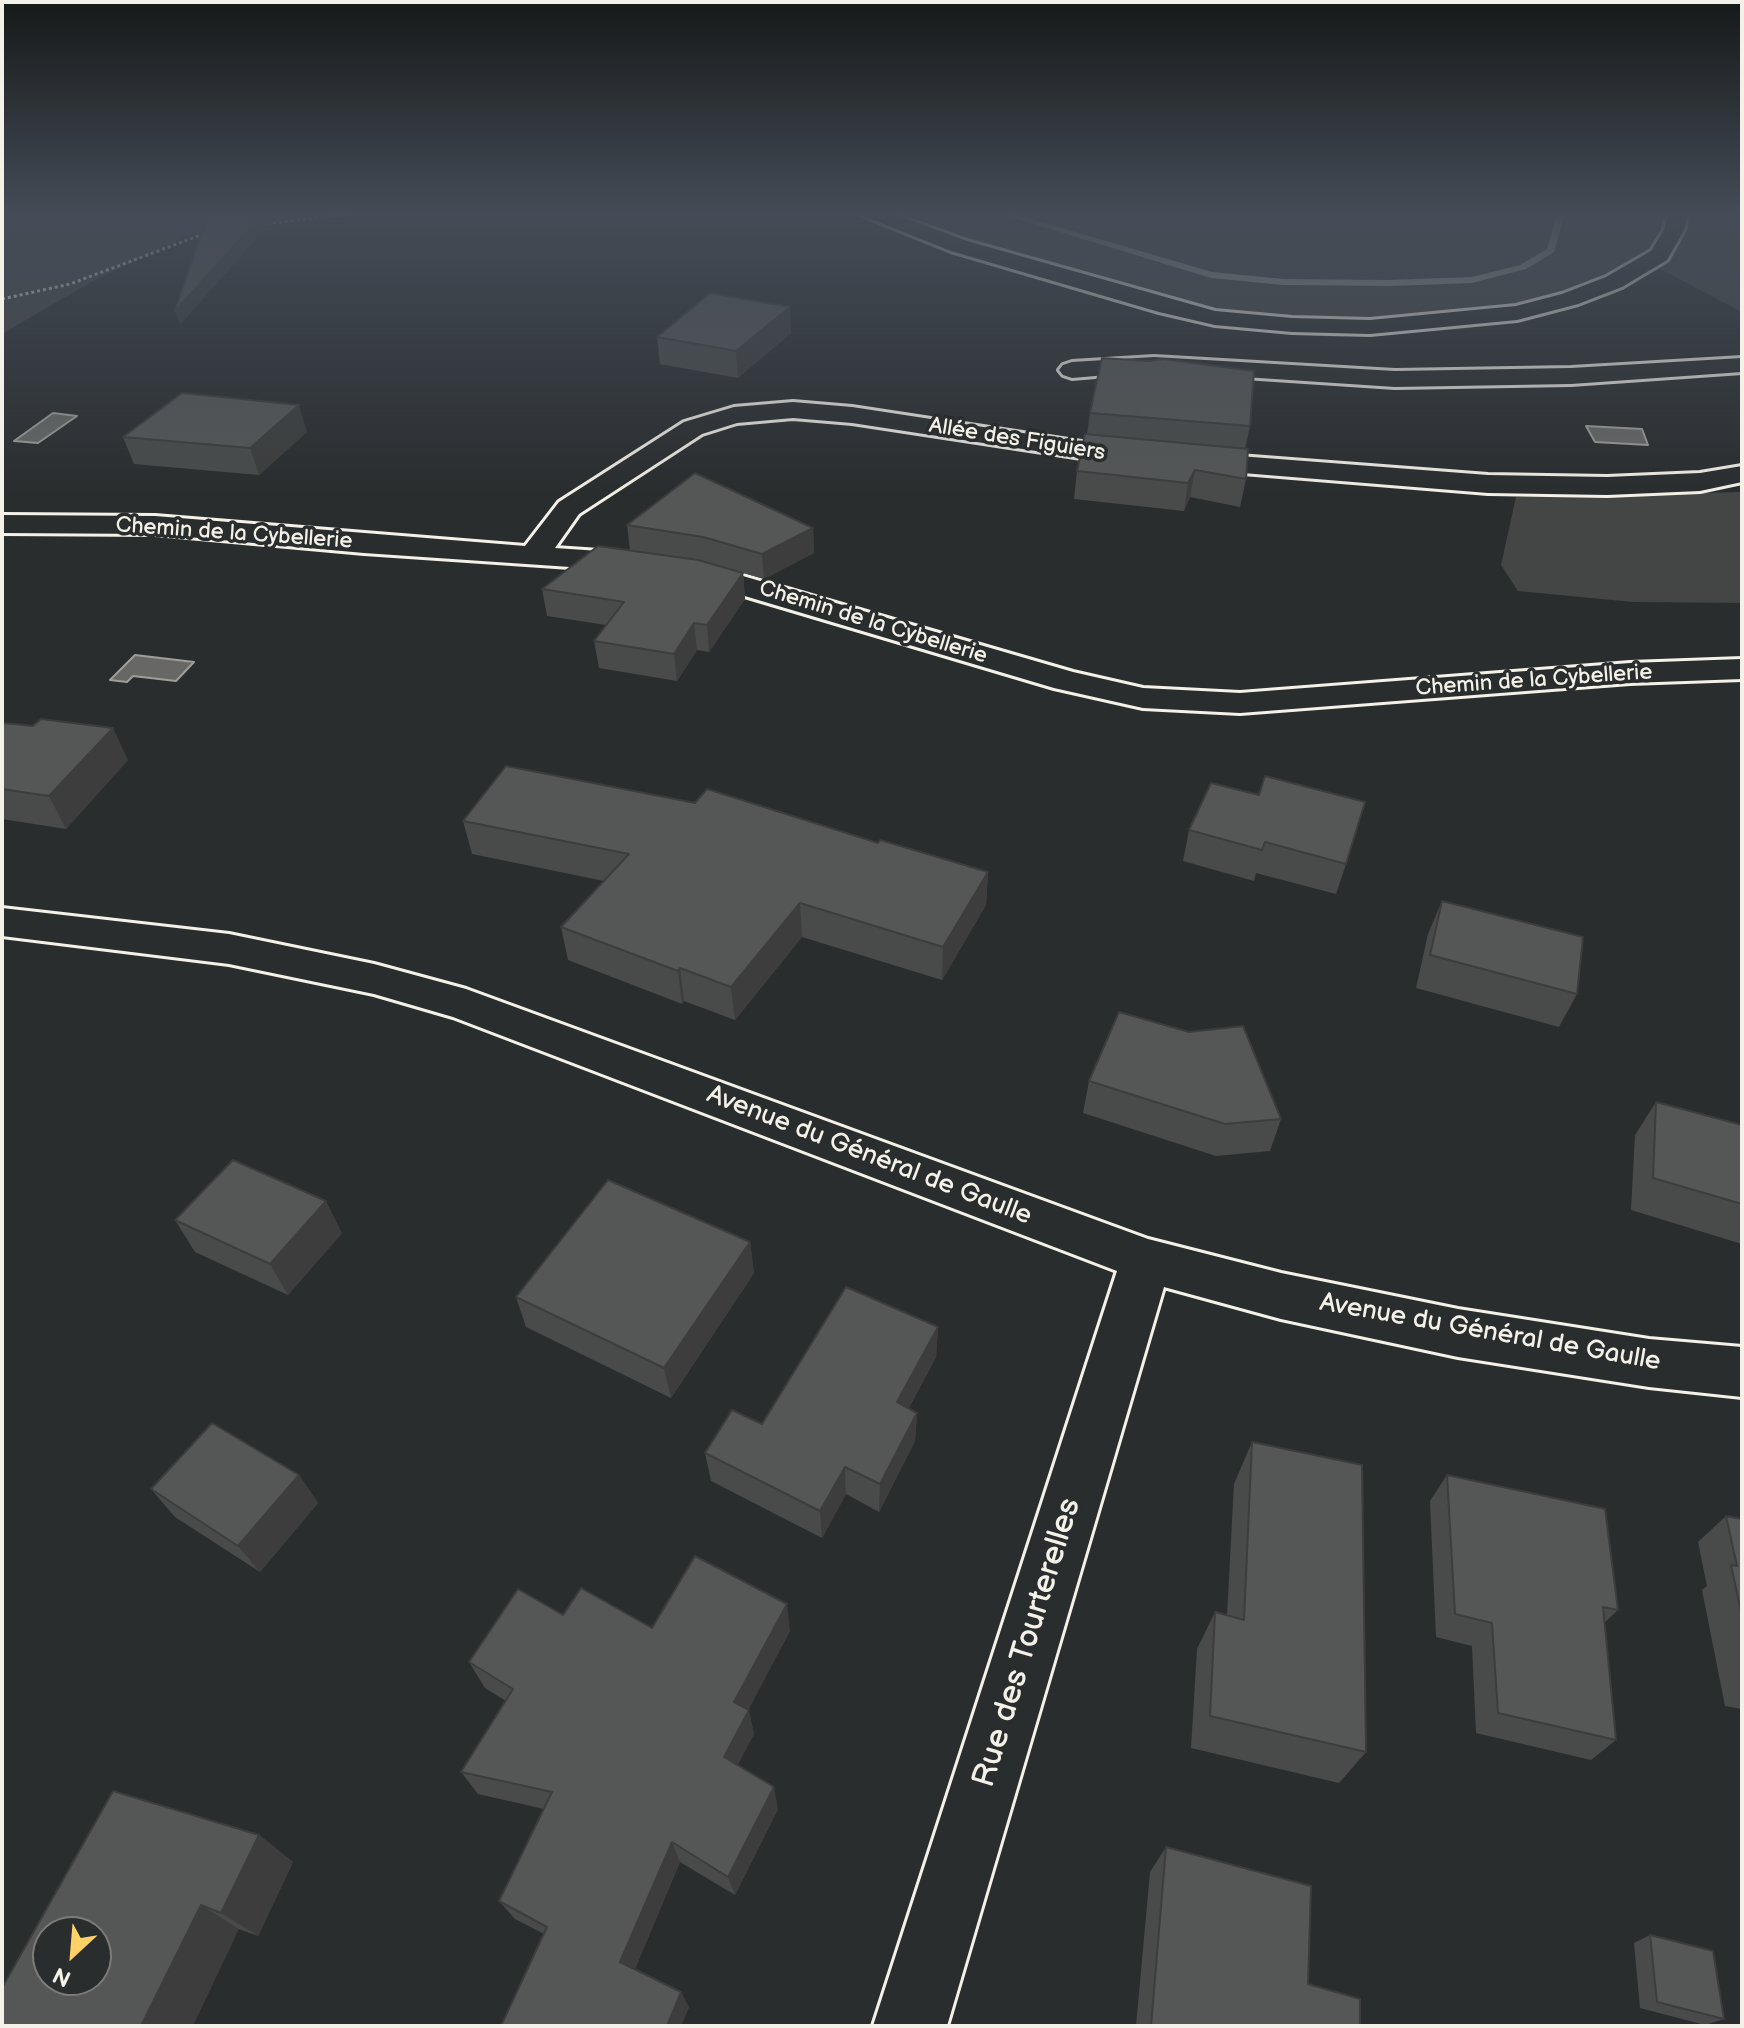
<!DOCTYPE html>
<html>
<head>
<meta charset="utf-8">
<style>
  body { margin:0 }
  #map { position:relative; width:1744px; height:2028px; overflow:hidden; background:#2a2d2e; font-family:"Balsamiq Sans",sans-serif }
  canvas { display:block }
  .frame { position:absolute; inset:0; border:4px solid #f4f1e8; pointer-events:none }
  .north { position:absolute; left:32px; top:1916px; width:80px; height:80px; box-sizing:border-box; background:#2a2d2e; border:2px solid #7b7b78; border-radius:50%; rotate:206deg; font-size:22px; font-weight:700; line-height:32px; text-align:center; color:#f4f1e8 }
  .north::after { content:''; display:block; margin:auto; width:28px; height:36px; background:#ffd166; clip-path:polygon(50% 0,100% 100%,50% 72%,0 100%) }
</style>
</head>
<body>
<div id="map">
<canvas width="1744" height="2028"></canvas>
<div class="frame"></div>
<div class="north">N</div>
</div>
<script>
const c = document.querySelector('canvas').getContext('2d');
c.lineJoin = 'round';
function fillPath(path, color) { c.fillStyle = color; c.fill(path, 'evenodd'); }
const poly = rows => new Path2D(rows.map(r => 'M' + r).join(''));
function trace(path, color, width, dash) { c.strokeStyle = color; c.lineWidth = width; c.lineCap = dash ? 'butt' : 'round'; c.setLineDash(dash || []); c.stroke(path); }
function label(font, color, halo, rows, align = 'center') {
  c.font = font + ' "Balsamiq Sans",sans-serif'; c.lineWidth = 7; c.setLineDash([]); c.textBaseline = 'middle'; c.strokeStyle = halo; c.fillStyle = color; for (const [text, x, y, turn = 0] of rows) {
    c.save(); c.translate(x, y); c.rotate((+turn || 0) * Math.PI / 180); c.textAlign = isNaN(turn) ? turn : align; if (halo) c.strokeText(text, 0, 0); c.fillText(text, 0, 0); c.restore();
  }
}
const green = poly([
  [2,213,368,213,194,233,93,281,2,334],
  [859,213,1742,213,1742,312,1660,269,1609,296,1521,320,1461,329,1334,337,1217,325,1107,300],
  [1742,492,1742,603,1633,602,1518,591,1501,565,1516,497]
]);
const water = poly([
  [53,413,77,416,38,443,14,441,53,413],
  [1586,426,1642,429,1648,445,1595,442,1586,426],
  [135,655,194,662,176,681,133,676,127,682,110,680,135,655]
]);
const stream = poly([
  [998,213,1011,213,1212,272,1284,279,1389,280,1472,277,1520,265,1547,249,1557,213,1565,213,1554,252,1526,269,1472,283,1389,286,1284,285,1211,278,998,213]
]);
const path = poly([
  [267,224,357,213],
  [2,299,70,284,206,233]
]);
const street = poly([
  [863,213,891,213,967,241,1215,311,1292,318,1370,320,1516,306,1562,294,1606,277,1651,251,1664,230,1668,213,1688,213,1684,230,1667,260,1622,287,1578,304,1517,320,1370,334,1292,332,1215,325,1159,312,951,251,866,217,863,213],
  [1154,357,1395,371,1571,368,1742,358,1742,372,1571,384,1395,387,1154,371,1072,378,1063,375,1059,370,1063,365,1072,362,1154,357],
  [793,402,852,407,1108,446,1488,475,1607,477,1700,473,1742,466,1742,482,1700,491,1607,495,1488,493,1108,462,852,423,793,418,737,423,702,434,579,514,555,548,629,553,705,565,1073,672,1143,688,1240,693,1630,663,1742,659,1742,679,1630,683,1240,713,1143,708,1054,688,701,583,629,571,364,553,155,534,2,533,2,515,155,516,525,546,559,502,684,422,734,407,793,402],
  [2,908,229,934,374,964,466,989,1148,1239,1281,1273,1458,1309,1649,1339,1742,1347,1742,1397,1649,1387,1458,1357,1281,1319,1164,1287,947,2026,873,2026,1117,1271,453,1017,374,994,229,964,2,936,2,908]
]);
const wall = poly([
  [790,307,791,333,738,378,660,364,657,337],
  [1090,413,1250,426,1245,449,1246,479,1240,507,1190,497,1184,511,1074,499,1077,471,1087,434],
  [307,432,259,475,134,464,123,437],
  [627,525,813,528,814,553,764,579,743,573,745,599,709,652,697,650,677,681,599,668,594,641,606,625,547,616,542,589,630,550],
  [2,725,128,760,66,829,2,819],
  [1211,783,1346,864,1336,894,1256,873,1254,881,1183,861,1189,830],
  [463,821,988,872,986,905,942,980,802,937,735,1020,684,1001,682,1004,568,960,561,927,604,881,472,854],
  [1442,901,1577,994,1559,1027,1416,988,1428,934],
  [1089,1081,1281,1119,1270,1151,1216,1156,1083,1113],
  [1656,1102,1742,1125,1742,1244,1631,1210,1635,1135],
  [175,1220,342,1233,288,1295,195,1252],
  [750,1242,754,1273,671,1398,526,1327,516,1297],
  [938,1327,936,1357,909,1408,917,1413,915,1441,879,1512,846,1494,822,1538,711,1481,705,1453,762,1424],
  [1252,1442,1366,1752,1339,1783,1191,1748,1197,1649,1215,1612,1227,1615,1234,1484],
  [299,1475,318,1503,260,1572,175,1517,151,1489],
  [1447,1475,1618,1610,1604,1623,1616,1740,1591,1760,1476,1733,1472,1646,1436,1637,1430,1501],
  [1726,1516,1742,1519,1742,1709,1725,1706,1702,1590,1707,1586,1698,1542],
  [563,1615,652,1628,790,1631,748,1709,754,1734,737,1765,778,1809,735,1895,680,1862,635,1969,689,2007,681,2026,501,2026,544,1934,515,1919,499,1901,544,1809,478,1794,461,1772,506,1701,485,1688,469,1662],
  [259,1835,293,1862,258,1936,239,1929,2,2026],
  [1166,1847,1308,1984,1360,2026,1136,2026,1150,1872],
  [1650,1935,1724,2019,1705,2025,1640,2008,1634,1943]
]);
const shadedWall = poly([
  [264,213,279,213,180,325,175,311],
  [790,307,791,333,738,378,736,351],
  [299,405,307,432,259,475,250,448],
  [1195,470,1190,497,1184,511,1188,483],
  [813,528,814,553,764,579,762,554],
  [743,573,745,599,709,652,707,625],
  [694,623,697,650,677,681,674,654],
  [113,728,128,760,66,829,49,796],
  [988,872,986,905,942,980,943,947],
  [800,903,802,937,735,1020,731,987],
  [680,968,684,1001,682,1004,678,971],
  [326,1201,342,1233,288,1295,270,1264],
  [750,1242,754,1273,671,1398,664,1368],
  [938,1327,936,1357,896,1431,897,1402],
  [917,1413,915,1441,879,1512,880,1484],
  [845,1467,846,1494,822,1538,820,1511],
  [299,1475,318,1503,260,1572,238,1546],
  [787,1604,790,1631,740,1726,734,1702],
  [749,1710,754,1734,730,1780,724,1757],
  [774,1787,778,1809,735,1895,728,1877],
  [259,1835,293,1862,258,1936,221,1913],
  [672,1842,680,1862,631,1978,620,1962],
  [201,1905,239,1929,193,2026,141,2026],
  [681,1992,689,2007,681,2026,667,2026]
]);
const building = poly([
  [209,213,264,213,175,311,175,310,209,213],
  [710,293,790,307,736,351,657,337,710,293],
  [1102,358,1149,361,1163,359,1254,371,1250,426,1090,413,1102,358],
  [182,393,299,405,250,448,123,437,182,393],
  [1085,434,1248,449,1246,479,1195,470,1188,483,1077,471,1085,434],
  [695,473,813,528,762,554,703,537,627,525,695,473],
  [598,546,698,560,743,573,707,625,694,623,674,654,594,641,624,602,542,589,598,546],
  [41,719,113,728,49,796,2,789,2,725,4,723,33,726,41,719],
  [506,766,695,803,707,789,878,843,880,840,988,872,943,947,800,903,731,987,680,968,678,971,561,927,629,854,463,821,506,766],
  [1265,776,1365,802,1346,864,1265,842,1262,850,1189,830,1211,783,1259,795,1265,776],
  [1442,901,1583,937,1577,994,1430,955,1442,901],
  [1119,1012,1189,1032,1243,1026,1281,1119,1225,1124,1089,1081,1119,1012],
  [1656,1102,1742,1125,1742,1204,1653,1178,1656,1102],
  [233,1160,326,1201,270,1264,175,1220,233,1160],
  [608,1180,750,1242,664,1368,516,1297,608,1180],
  [846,1287,938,1327,897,1402,917,1413,880,1484,845,1467,820,1511,705,1453,732,1410,762,1424,846,1287],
  [212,1423,299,1475,238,1546,151,1489,212,1423],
  [1252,1442,1362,1465,1366,1752,1210,1716,1215,1612,1244,1620,1252,1442],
  [1447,1475,1605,1509,1618,1610,1603,1607,1616,1740,1498,1713,1492,1623,1455,1614,1447,1475],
  [1726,1516,1742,1519,1742,1616,1731,1565,1737,1566,1726,1516],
  [695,1556,787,1604,734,1702,749,1710,724,1757,774,1787,728,1877,672,1842,620,1962,681,1992,667,2026,501,2026,547,1927,499,1901,552,1792,461,1772,513,1689,469,1662,518,1589,563,1615,581,1588,652,1628,695,1556],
  [113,1791,259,1835,221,1913,201,1905,141,2026,2,2026,2,1988,113,1791],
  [48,1932,96,1932,96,1980,48,1980,48,1932],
  [1166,1847,1311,1886,1308,1984,1360,1999,1360,2026,1151,2026,1166,1847],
  [1650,1935,1713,1951,1724,2019,1657,2002,1650,1935]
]);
const farStreetnames = [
  ["Allée des Figuiers",1017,440,9],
  ["Chemin de la Cybellerie",234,534,4],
  ["Chemin de la Cybellerie",873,623,17],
  ["Chemin de la Cybellerie",1534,681,-4]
];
const streetNames = [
  ["Avenue du Général de Gaulle",869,1156,21],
  ["Avenue du Général de Gaulle",1490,1333,10]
];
const nearStreetnames = [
  ["Rue des Tourterelles",1028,1643,-73]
];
fillPath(green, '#444645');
fillPath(water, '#676866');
trace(water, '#9f9f9a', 2);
fillPath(stream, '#9f9f9a');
trace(street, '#f4f1e8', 6);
trace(path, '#f4f1e8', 3, [3, 3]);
fillPath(street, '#2a2d2e');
fillPath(wall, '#494b4a');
fillPath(shadedWall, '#3c3d3c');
fillPath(building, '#555756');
trace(building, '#3c3d3c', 2);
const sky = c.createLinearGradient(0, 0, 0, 497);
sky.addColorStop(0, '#171919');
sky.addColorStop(0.43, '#444c57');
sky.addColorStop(1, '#444c5700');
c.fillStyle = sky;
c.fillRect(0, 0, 1744, 497);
label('22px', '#f4f1e8', '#2a2d2e', farStreetnames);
label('26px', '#f4f1e8', '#2a2d2e', streetNames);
label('32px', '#f4f1e8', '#2a2d2e', nearStreetnames);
</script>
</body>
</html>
